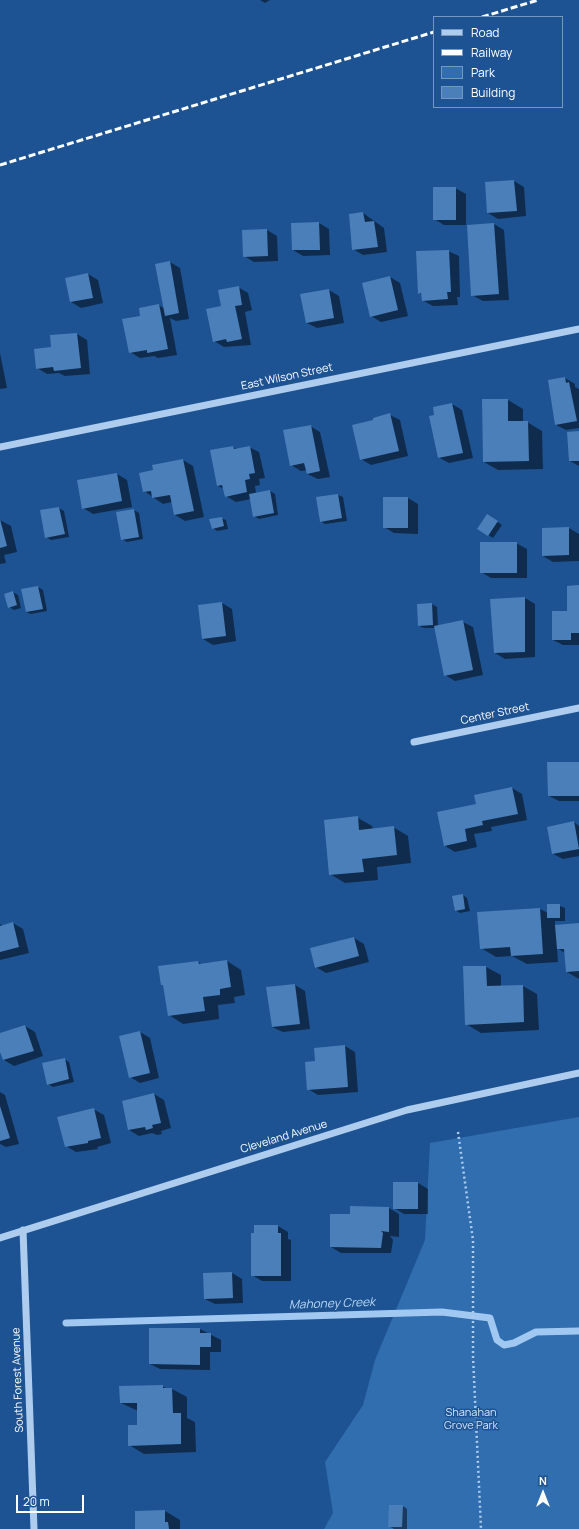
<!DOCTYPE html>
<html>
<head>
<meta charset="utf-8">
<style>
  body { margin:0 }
  #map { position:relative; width:579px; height:1529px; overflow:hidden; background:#1d5392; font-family:Manrope,sans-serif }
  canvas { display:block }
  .legend { position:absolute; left:433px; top:16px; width:130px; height:92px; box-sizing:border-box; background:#1d5392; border:1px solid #7798be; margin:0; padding:5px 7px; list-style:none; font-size:12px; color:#fff }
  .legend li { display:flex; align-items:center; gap:8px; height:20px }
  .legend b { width:20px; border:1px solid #7798be }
  .north { position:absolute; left:523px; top:1473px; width:40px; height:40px; -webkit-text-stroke:3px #1d5392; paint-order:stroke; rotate:0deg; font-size:11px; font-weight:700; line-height:16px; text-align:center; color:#fff }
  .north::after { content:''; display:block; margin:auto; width:14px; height:18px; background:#fff; clip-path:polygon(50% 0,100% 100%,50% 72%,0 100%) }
  .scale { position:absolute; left:16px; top:1495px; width:68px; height:18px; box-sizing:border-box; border:2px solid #fff; border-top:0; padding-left:5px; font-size:12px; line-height:14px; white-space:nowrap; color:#fff; -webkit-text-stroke:3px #1d5392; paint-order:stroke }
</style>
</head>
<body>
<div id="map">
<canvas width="579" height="1529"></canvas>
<ul class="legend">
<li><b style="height:5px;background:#aecdee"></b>Road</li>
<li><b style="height:5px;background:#fff"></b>Railway</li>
<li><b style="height:11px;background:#306eb0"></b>Park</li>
<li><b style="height:11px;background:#4a7fba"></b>Building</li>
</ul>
<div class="north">N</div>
<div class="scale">20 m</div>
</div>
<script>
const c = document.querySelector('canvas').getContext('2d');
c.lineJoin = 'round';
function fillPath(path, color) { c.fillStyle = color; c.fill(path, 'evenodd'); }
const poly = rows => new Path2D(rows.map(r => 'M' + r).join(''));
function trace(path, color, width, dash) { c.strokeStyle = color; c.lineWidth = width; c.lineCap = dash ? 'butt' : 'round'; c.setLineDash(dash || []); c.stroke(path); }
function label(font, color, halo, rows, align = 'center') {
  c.font = font + ' Manrope,sans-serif'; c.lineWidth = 3; c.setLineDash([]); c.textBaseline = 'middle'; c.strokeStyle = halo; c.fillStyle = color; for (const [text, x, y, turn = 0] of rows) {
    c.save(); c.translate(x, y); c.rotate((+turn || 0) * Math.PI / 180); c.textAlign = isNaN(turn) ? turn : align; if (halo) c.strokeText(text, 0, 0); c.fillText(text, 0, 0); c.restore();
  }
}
const green = poly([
  [579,1117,579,1529,324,1529,333,1513,325,1462,363,1405,375,1360,425,1240,430,1143]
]);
const shadow = poly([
  [260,0,270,0,265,3],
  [514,181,524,187,526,216,498,219,488,213],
  [455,188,466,194,466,225,444,225,434,219],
  [363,213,384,228,387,252,363,255,353,249],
  [319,223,329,229,330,255,303,256,293,250],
  [494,224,504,230,509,300,483,301,472,295,468,226],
  [267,230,277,236,278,261,254,262,244,256,243,231],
  [448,251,459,256,460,297,457,297,458,305,433,306,422,300,422,295,419,293],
  [170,262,180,268,189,319,176,321,170,318,177,355,158,358,154,356,140,358,130,352,141,316,158,305,164,308],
  [88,274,98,280,103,303,81,308,71,302],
  [390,277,400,283,408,316,381,322,371,316],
  [238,287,248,293,252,310,245,312,251,345,224,347,214,341,222,307],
  [329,290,339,296,344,323,317,328,307,323],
  [77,334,87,340,90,374,65,376,59,373,47,374,37,368,52,348],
  [0,353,7,388,0,389],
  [565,378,575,384,575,387,579,389,579,428,566,430,556,425],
  [508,400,523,409,523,422,527,422,542,431,543,469,498,470,484,462],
  [452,404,462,410,473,458,449,463,438,457,436,416],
  [390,415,400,420,408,456,371,465,361,459,374,421],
  [310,426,320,432,330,477,318,479,307,474,307,470,301,471,291,465],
  [579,432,579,466,570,461],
  [233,447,237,449,249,447,259,452,265,478,259,479,260,485,255,486,256,493,270,491,275,494,278,515,259,519,254,516,251,499,236,502,226,496,224,489,218,486],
  [183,460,193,466,204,517,185,521,175,515,172,502,163,504,144,491,154,471],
  [117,474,127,480,132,507,93,514,83,508],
  [338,495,343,497,347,521,325,524,320,521,317,498],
  [408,498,418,504,418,534,394,533,384,527],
  [59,508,64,511,69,537,51,540,46,537],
  [134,510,139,513,143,539,127,542,122,539],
  [221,518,226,520,228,529,217,531,213,528],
  [492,518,502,525,493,538,488,535],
  [0,520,11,526,17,552,4,555,6,563,0,564],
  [569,528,579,534,579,561,553,562,543,556],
  [516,543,527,549,527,578,491,578,481,572],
  [579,586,579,645,563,645,553,640],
  [38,587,43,590,47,611,31,614,26,612],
  [13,592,18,595,21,608,14,610,9,607],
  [525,598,535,604,535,657,505,659,495,653,491,600],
  [222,603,232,609,236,641,213,645,203,639],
  [432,604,437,607,438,626,463,622,473,627,483,675,455,681,445,675,436,628,424,628,419,626],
  [579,763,579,801,559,801,549,796],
  [512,788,522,794,527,820,491,827,492,831,474,834,477,847,455,852,445,846,477,805],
  [358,818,372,826,373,829,393,827,408,836,411,863,377,867,378,880,345,883,330,874],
  [574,822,579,826,579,856,563,859,553,854],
  [463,895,467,898,470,911,460,913,455,910],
  [560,906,565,908,565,921,555,921,555,926,579,924,579,979,567,972,565,953,557,948,558,962,527,964,512,956,496,957,481,948,540,909,548,913],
  [13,923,23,929,29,953,0,960,0,924,3,926],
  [354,938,364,944,369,962,326,973,316,967],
  [227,961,241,970,245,995,234,997,235,1003,218,1005,219,1019,183,1024,169,1015,165,986,162,984,198,962,203,965],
  [464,967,486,967,501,975,501,986,523,986,537,994,539,1030,481,1033,466,1024],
  [295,985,305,991,310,1029,283,1032,272,1027],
  [25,1026,35,1032,43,1056,14,1066,4,1060,0,1049,0,1034],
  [140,1032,150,1038,159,1078,140,1083,130,1077],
  [345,1046,355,1052,358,1092,318,1095,308,1089,316,1062],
  [64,1059,69,1062,74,1082,53,1087,48,1084],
  [0,1092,5,1095,19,1144,6,1147,0,1144],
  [154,1094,164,1100,171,1128,161,1131,162,1134,157,1135,152,1133,139,1136,129,1130],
  [93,1109,104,1115,111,1143,97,1147,98,1149,76,1152,66,1146],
  [418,1183,428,1189,428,1214,404,1214,394,1208],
  [389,1208,399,1214,399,1237,390,1236,393,1240,391,1253,341,1253,331,1247,351,1215],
  [255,1226,278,1226,288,1232,288,1239,291,1240,291,1281,262,1281,252,1275],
  [232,1273,242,1279,243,1303,215,1304,205,1299],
  [200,1329,221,1340,221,1352,210,1352,210,1370,160,1369,150,1364],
  [162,1386,168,1389,172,1389,187,1397,187,1418,195,1422,196,1452,144,1454,129,1445,138,1426,138,1411,121,1403],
  [403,1506,407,1509,407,1529,394,1529,389,1526],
  [165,1511,180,1520,180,1529,136,1529]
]);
const stream = poly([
  [66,1323,442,1312,490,1318,497,1340,504,1345,514,1343,536,1332,579,1331]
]);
const building = poly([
  [514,180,517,211,487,213,485,182],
  [433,187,456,187,456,220,433,220],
  [363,212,365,222,374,221,378,247,352,250,349,214],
  [319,222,320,250,292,250,291,223],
  [494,223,499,294,471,296,467,225],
  [267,229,268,256,243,257,242,230],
  [449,250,451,292,447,292,448,299,422,301,421,293,418,294,416,251],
  [170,261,179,313,165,316,155,264],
  [88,273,93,298,70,302,65,278],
  [390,276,398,310,370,317,362,283],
  [239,286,242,305,235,306,242,339,227,342,226,339,213,342,206,309,221,306,218,290],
  [329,289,334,318,306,323,300,294],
  [159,304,168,349,147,353,147,350,129,353,122,319,140,316,139,308],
  [77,333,81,368,54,371,53,367,36,369,34,349,51,347,50,335],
  [565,377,566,383,569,382,577,421,555,425,548,380],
  [482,399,508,399,508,421,528,421,529,461,483,462],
  [452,403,463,453,438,458,429,416,434,415,433,407],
  [390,413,399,451,360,460,352,425,373,420,373,418],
  [311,425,320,471,307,474,304,463,290,466,283,430],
  [579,431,579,461,569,461,567,432],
  [233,446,234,449,250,446,255,473,249,474,250,479,245,480,247,492,225,497,222,485,217,486,210,450],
  [183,459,194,511,174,515,170,495,152,498,151,491,143,492,139,473,153,470,152,465],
  [117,473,122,501,82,509,77,480],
  [270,490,274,513,253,517,249,494],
  [338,494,342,518,320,522,316,497],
  [383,497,408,497,408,528,383,528],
  [59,507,65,534,45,538,40,510],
  [134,509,139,537,121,540,116,512],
  [487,514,498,521,488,536,477,529],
  [222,517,224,526,212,529,209,519],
  [0,519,7,546,0,548],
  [569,527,569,555,542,556,542,528],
  [480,542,517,542,517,573,480,573],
  [579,585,579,633,571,633,571,640,552,640,552,611,567,611,567,586],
  [38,586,43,609,26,612,21,589],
  [13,591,17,605,8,608,4,594],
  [525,597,525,652,494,653,490,599],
  [222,602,226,636,202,639,198,605],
  [432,603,433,625,418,626,417,604],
  [463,620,473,670,444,676,434,626],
  [547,762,579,762,579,796,548,796],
  [512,787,518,814,482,821,483,825,465,829,467,841,444,846,437,812,476,804,474,795],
  [358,816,359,830,394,826,397,855,362,859,364,872,329,875,324,820],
  [574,821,579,849,552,854,547,827],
  [463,894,465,909,455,911,452,896],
  [547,904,560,904,560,918,547,918],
  [540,908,543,954,511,956,510,947,480,949,477,912],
  [13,922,19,947,0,952,0,926],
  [579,923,579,971,566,972,564,949,557,949,555,925],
  [354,937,359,956,315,968,310,948],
  [227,960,231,987,220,989,220,995,203,997,205,1011,168,1016,163,985,161,985,158,966,198,961,199,964],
  [463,966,486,966,487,986,523,985,524,1022,465,1025],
  [295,984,300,1024,272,1027,266,987],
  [25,1025,34,1051,3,1060,0,1052,0,1033],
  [140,1031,150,1073,129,1078,119,1036],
  [345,1045,348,1087,307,1090,305,1062,315,1061,314,1048],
  [65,1058,69,1079,47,1085,42,1063],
  [154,1093,161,1123,152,1125,153,1128,146,1130,145,1127,128,1130,122,1101],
  [0,1106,10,1138,0,1141],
  [94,1108,101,1138,88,1141,88,1143,65,1147,57,1117],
  [393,1182,418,1182,418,1209,393,1209],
  [350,1206,389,1207,389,1232,381,1231,383,1233,381,1248,330,1247,330,1214,350,1214],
  [254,1225,278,1225,278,1233,281,1233,281,1276,251,1276,251,1233,254,1233],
  [232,1272,233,1298,204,1299,203,1273],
  [149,1328,200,1328,200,1333,211,1333,211,1347,200,1347,200,1365,149,1364],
  [163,1385,163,1388,172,1388,173,1413,181,1413,181,1444,128,1446,128,1425,137,1425,137,1403,120,1403,119,1386],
  [389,1505,403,1505,402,1527,388,1527],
  [165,1510,165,1522,168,1522,169,1529,135,1529,135,1511]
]);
const path = poly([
  [458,1132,473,1240,473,1356,481,1529]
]);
const minor = poly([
  [0,447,579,329],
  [414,742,579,708],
  [23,1230,34,1529],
  [0,1238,407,1110,579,1073]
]);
const rail = poly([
  [482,17,538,0],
  [0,165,434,32]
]);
const streetNames = [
  ["East Wilson Street",287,377,-12],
  ["Center Street",495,714,-12],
  ["Cleveland Avenue",284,1137,-17],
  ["South Forest Avenue",18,1380,-92]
];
const parkNames = [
  ["Shanahan",471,1413],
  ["Grove Park",471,1426]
];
const waterNames = [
  ["Mahoney Creek",332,1304,-2]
];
fillPath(green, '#306eb0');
fillPath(shadow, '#0007');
trace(stream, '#a1c8f0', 7);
fillPath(building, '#4a7fba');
trace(path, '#aecdee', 2.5, [2, 3]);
trace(minor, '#aecdee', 7);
trace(rail, '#fff', 3, [7, 3]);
label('11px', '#fff', '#1d5392', streetNames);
label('11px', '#d4e6fa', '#1d5392', parkNames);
label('italic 12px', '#bad7f5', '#1d5392', waterNames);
</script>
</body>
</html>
